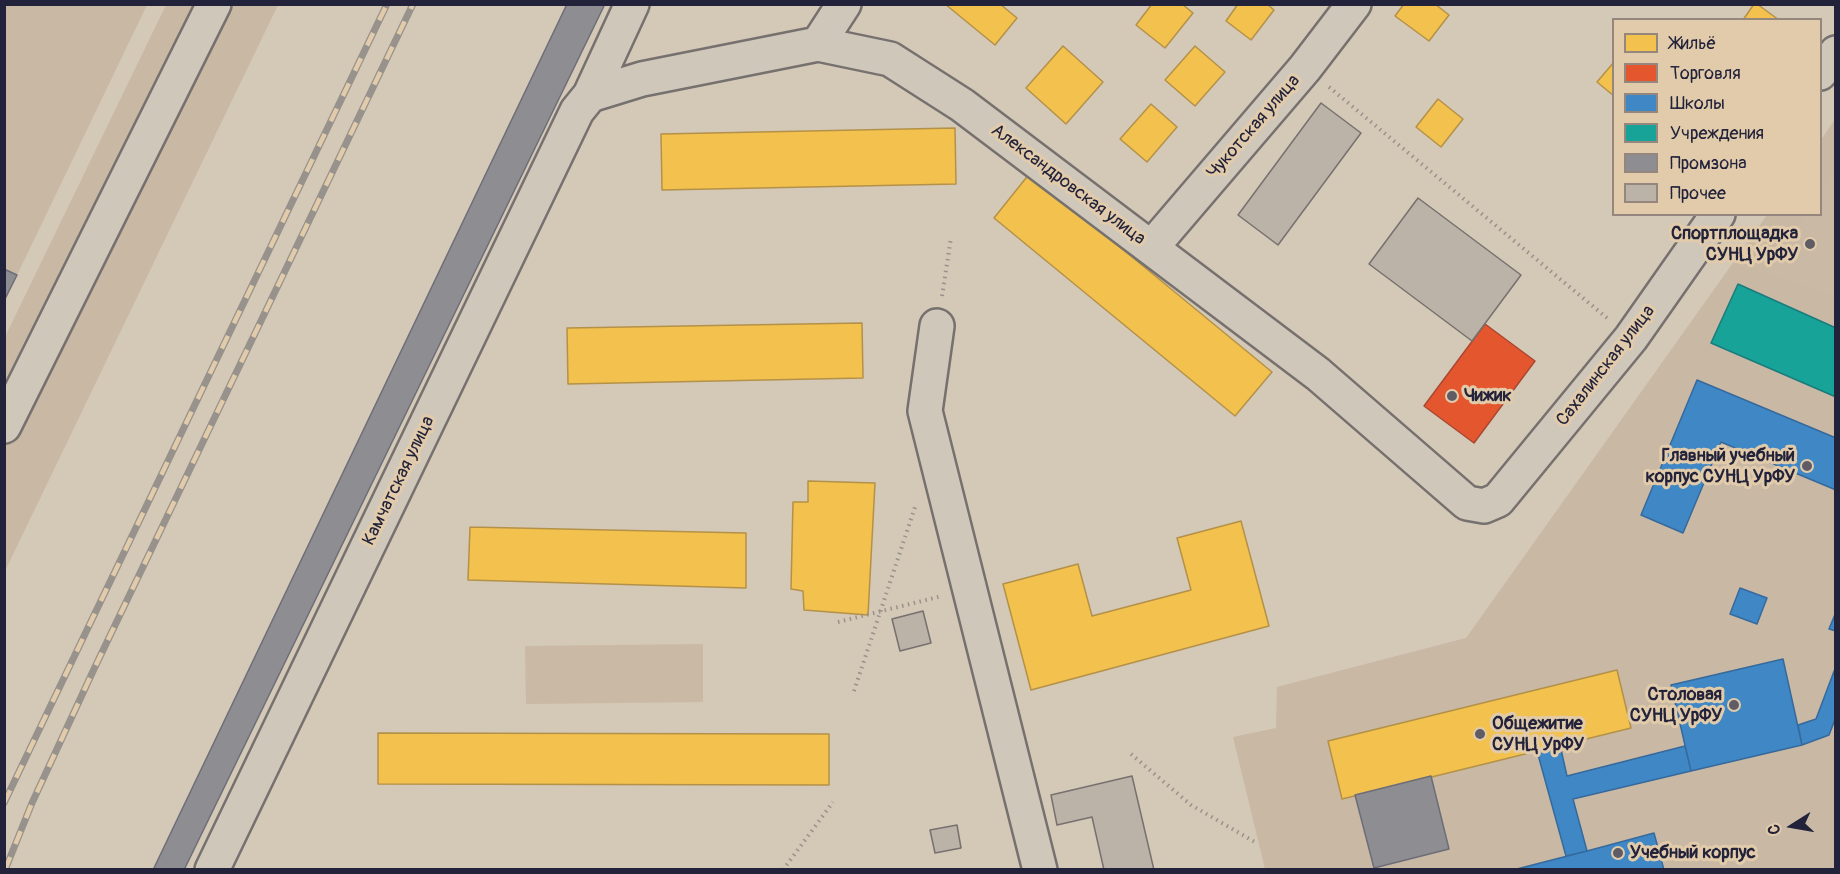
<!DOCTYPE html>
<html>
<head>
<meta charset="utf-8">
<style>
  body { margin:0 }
  #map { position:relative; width:1840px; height:874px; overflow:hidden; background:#d4c8b7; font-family:Pangolin,sans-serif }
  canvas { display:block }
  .frame { position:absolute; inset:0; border:6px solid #22223b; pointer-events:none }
  .legend { position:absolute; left:1612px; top:18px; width:210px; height:198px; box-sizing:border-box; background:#e1cbaa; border:2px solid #95877e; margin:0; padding:8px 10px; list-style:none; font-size:18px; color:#22223b }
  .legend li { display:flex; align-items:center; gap:12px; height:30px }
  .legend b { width:30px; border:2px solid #95877e }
  .north { position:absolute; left:1762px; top:796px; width:60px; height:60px; -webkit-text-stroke:4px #e1cbaa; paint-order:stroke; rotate:259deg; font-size:16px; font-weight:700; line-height:24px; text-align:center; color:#22223b }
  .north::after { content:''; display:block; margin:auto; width:21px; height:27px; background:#22223b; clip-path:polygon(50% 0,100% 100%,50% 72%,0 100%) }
</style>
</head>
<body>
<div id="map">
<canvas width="1840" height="874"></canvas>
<div class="frame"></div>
<ul class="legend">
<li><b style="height:16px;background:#f2c14e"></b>Жильё</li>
<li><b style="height:16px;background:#e4572e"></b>Торговля</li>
<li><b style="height:16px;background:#3f88c5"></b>Школы</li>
<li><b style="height:16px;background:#17a398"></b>Учреждения</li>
<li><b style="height:16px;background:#8d8d92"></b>Промзона</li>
<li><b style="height:16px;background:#bbb3a7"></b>Прочее</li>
</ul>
<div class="north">С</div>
</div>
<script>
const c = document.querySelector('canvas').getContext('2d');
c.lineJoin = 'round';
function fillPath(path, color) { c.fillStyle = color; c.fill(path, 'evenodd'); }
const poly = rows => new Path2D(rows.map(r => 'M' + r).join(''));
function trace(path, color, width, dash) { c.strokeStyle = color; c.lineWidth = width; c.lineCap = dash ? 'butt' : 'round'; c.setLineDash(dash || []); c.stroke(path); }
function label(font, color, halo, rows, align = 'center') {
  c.font = font + ' Pangolin,sans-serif'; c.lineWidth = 6; c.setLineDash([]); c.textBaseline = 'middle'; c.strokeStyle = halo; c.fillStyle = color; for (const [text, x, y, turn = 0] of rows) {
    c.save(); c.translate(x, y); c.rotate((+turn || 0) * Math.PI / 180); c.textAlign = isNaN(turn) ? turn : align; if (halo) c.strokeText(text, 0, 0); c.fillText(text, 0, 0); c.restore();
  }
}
const built = poly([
  [5,5,147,5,5,300],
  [166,5,278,5,5,571,4,339],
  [1835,119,1835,869,1265,869,1233,737,1276,728,1277,687,1466,638,1767,215,1820,214,1821,140]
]);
const green = poly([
  [1835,170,1835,297,1766,273,1805,215,1820,214,1821,192],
  [703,644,703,702,526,704,525,646]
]);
const homes = poly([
  [945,4,1000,4,1017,18,995,45,945,4],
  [1152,4,1182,4,1193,13,1165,48,1136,25,1152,4],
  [1238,4,1267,4,1274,10,1251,40,1226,21,1238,4],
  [1404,4,1435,4,1449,15,1429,41,1395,16,1404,4],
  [1754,4,1757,4,1779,20,1743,20,1754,4],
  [1063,46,1103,82,1066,124,1026,88,1063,46],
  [1195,46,1225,72,1195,106,1165,80,1195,46],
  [1614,62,1614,96,1597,82,1614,62],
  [1438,99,1463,119,1441,147,1416,127,1438,99],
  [1151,104,1177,127,1147,162,1120,139,1151,104],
  [955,128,956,184,662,190,661,134,955,128],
  [1030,173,1272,372,1235,416,994,218,1030,173],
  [862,323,863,378,568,384,567,328,862,323],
  [808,481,875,483,868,615,804,610,803,591,791,589,793,502,808,502,808,481],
  [1241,521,1269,626,1031,690,1003,584,1078,564,1092,616,1191,590,1177,538,1241,521],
  [470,527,746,533,746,588,468,580,470,527],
  [1617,670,1631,728,1342,799,1328,741,1617,670],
  [378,733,829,734,829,785,378,784,378,733]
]);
const shops = poly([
  [1485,324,1535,361,1474,443,1424,406,1485,324]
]);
const schools = poly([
  [1697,380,1836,438,1836,490,1721,442,1683,533,1641,515,1697,380],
  [1740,588,1767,598,1757,624,1730,614,1740,588],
  [1836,612,1836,631,1829,629,1836,612],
  [1783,659,1802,745,1691,771,1671,685,1783,659],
  [1836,666,1836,717,1829,735,1802,745,1798,725,1816,719,1836,666],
  [1560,745,1567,776,1685,746,1691,771,1573,799,1587,851,1566,856,1537,751,1560,745],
  [1654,833,1664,870,1513,870,1587,851,1654,833]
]);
const public = poly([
  [1738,284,1836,328,1836,397,1711,343,1738,284]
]);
const industry = poly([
  [567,4,605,4,184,870,153,870,567,4],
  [4,269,17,275,4,301,4,269],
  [1431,776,1449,849,1374,868,1355,795,1431,776]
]);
const building = poly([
  [1321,103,1361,133,1278,245,1238,215,1321,103],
  [1418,198,1521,275,1472,341,1369,264,1418,198],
  [923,611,931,643,900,651,892,619,923,611],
  [1132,776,1154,870,1104,870,1092,817,1057,825,1051,795,1132,776],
  [957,825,961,848,935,853,930,830,957,825]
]);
const path = poly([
  [1329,87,1607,318],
  [942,296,951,238],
  [838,622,942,596],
  [854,691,916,504],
  [1131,754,1191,805,1255,842],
  [783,870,833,802]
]);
const minor = poly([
  [818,44,844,4],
  [1820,73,1836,53],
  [590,95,642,79,818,44,890,59,962,105,1318,374,1467,503,1484,506,1498,500,1631,338,1718,214],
  [1151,248,1305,68,1354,4],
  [937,326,925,411,1040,870],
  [4,426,214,4],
  [212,870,577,111,590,95,632,4]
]);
const rail = poly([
  [4,803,387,4],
  [5,870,32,803,94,669,413,4]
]);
const markers = [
  [1810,244,6,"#605c66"],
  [1452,396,6,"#605c66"],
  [1807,466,6,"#605c66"],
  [1734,705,6,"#605c66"],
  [1480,734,6,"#605c66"],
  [1618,853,6,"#605c66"]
];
const streetNames = [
  ["Чукотская улица",1254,127,-49],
  ["Александровская улица",1068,185,37],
  ["Сахалинская улица",1606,366,-52],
  ["Камчатская улица",399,481,-64]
];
const poiNames = [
  ["Спортплощадка",1798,234],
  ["СУНЦ УрФУ",1798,255],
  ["Чижик",1464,396,"left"],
  ["Главный учебный",1795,456],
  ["корпус СУНЦ УрФУ",1795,477],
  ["Столовая",1722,695],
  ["СУНЦ УрФУ",1722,716],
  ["Общежитие",1492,724,"left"],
  ["СУНЦ УрФУ",1492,745,"left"],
  ["Учебный корпус",1630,853,"left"]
];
fillPath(built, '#c8b8a4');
fillPath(green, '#c9b9a5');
fillPath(homes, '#f2c14e');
trace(homes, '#b49148', 1.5);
fillPath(shops, '#e4572e');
trace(shops, '#aa4732', 1.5);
fillPath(schools, '#3f88c5');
trace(schools, '#36699c', 1.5);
fillPath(public, '#17a398');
trace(public, '#1a7c7c', 1.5);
fillPath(industry, '#8d8d92');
trace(industry, '#6d6d78', 1.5);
fillPath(building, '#bbb3a7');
trace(building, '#76716e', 1.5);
trace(minor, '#76716e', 38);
trace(path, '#98928c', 4, [1.5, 4.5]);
trace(minor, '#d0c7bb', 33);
trace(rail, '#98928c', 7);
trace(rail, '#e1cbaa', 4.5, [14]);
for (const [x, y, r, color] of markers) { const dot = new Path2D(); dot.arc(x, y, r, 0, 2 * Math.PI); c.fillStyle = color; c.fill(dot); trace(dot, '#e1cbaa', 2); }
label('18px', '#22223b', '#e1cbaa', streetNames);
label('bold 18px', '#22223b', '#e1cbaa', poiNames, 'right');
</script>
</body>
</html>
